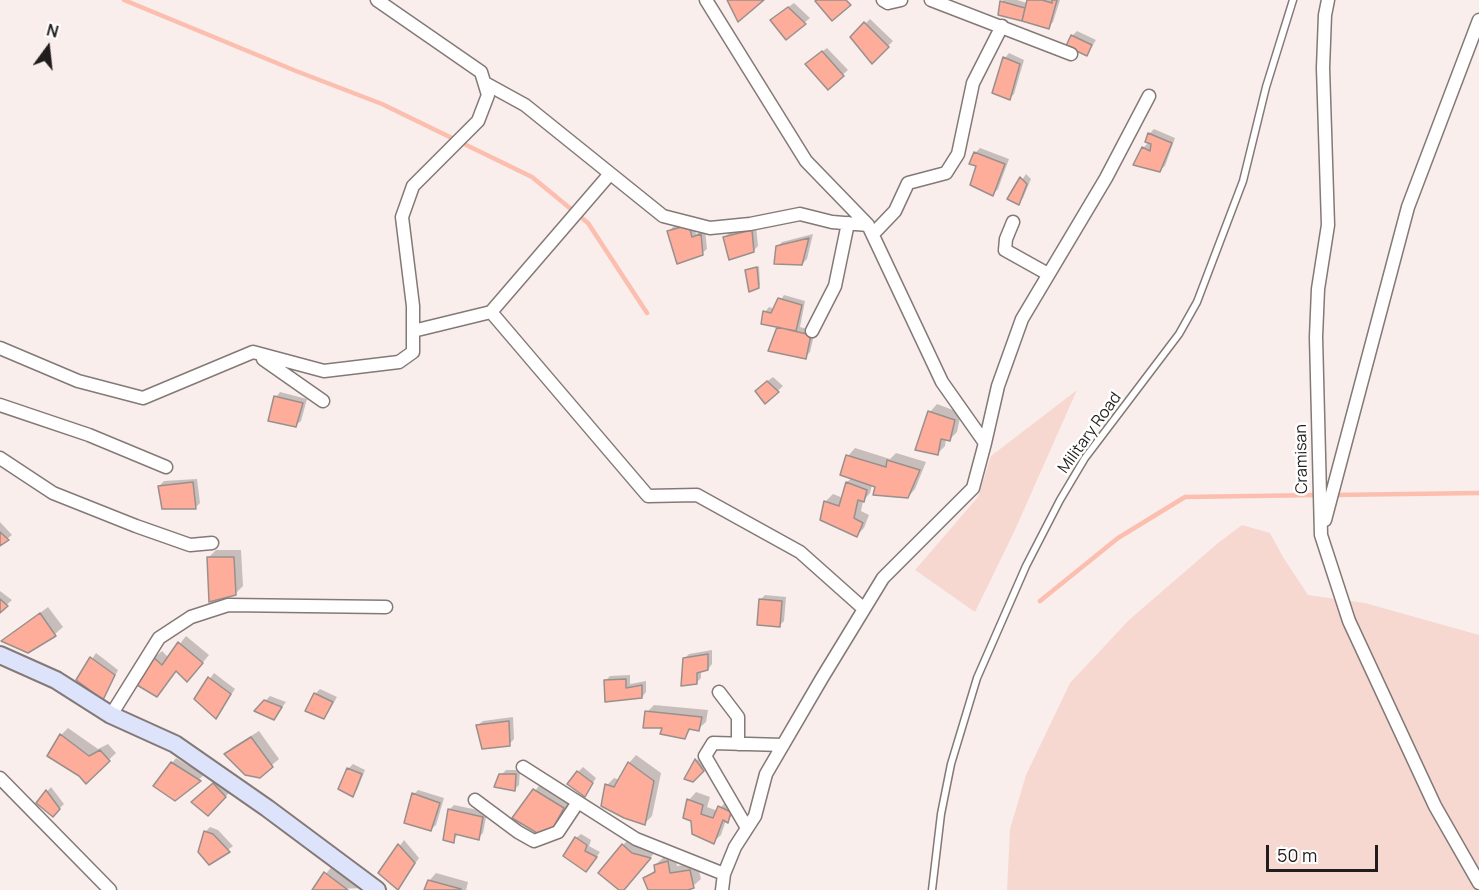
<!DOCTYPE html>
<html>
<head>
<meta charset="utf-8">
<style>
  body { margin:0 }
  #map { position:relative; width:1479px; height:890px; overflow:hidden; background:#f9eeeb; font-family:Manrope,sans-serif }
  canvas { display:block }
  .north { position:absolute; left:18px; top:18px; width:60px; height:60px; -webkit-text-stroke:4px #fff; paint-order:stroke; rotate:15deg; font-size:16px; font-weight:700; line-height:24px; text-align:center; color:#211d1c }
  .north::after { content:''; display:block; margin:auto; width:21px; height:27px; background:#211d1c; clip-path:polygon(50% 0,100% 100%,50% 72%,0 100%) }
  .scale { position:absolute; left:1266px; top:845px; width:112px; height:27px; box-sizing:border-box; border:3px solid #211d1c; border-top:0; padding-left:8px; font-size:18px; line-height:21px; white-space:nowrap; color:#211d1c; -webkit-text-stroke:4px #fff; paint-order:stroke }
</style>
</head>
<body>
<div id="map">
<canvas width="1479" height="890"></canvas>
<div class="north">N</div>
<div class="scale">50 m</div>
</div>
<script>
const c = document.querySelector('canvas').getContext('2d');
c.lineJoin = 'round';
function fillPath(path, color) { c.fillStyle = color; c.fill(path, 'evenodd'); }
const poly = rows => new Path2D(rows.map(r => 'M' + r).join(''));
function trace(path, color, width, dash) { c.strokeStyle = color; c.lineWidth = width; c.lineCap = dash ? 'butt' : 'round'; c.setLineDash(dash || []); c.stroke(path); }
function label(font, color, halo, rows, align = 'center') {
  c.font = font + ' Manrope,sans-serif'; c.lineWidth = 5; c.setLineDash([]); c.textBaseline = 'middle'; c.strokeStyle = halo; c.fillStyle = color; for (const [text, x, y, turn = 0] of rows) {
    c.save(); c.translate(x, y); c.rotate((+turn || 0) * Math.PI / 180); c.textAlign = isNaN(turn) ? turn : align; if (halo) c.strokeText(text, 0, 0); c.fillText(text, 0, 0); c.restore();
  }
}
const green = poly([
  [1077,390,1014,532,975,612,915,570,978,497,991,456],
  [1242,525,1270,533,1283,557,1308,595,1365,603,1479,635,1479,890,1007,890,1010,829,1026,775,1070,683,1129,620,1218,543]
]);
const shadow = poly([
  [1003,0,1017,0,1027,3,1028,0,1060,0,1053,22,1048,27,1000,14],
  [794,3,810,18,787,37,777,15],
  [870,19,893,41,872,62,852,37],
  [1077,31,1096,40,1087,54,1072,36],
  [827,48,848,70,828,88,811,60],
  [1009,53,1024,60,1014,94,1009,99,1005,58],
  [1154,129,1175,138,1165,166,1160,170,1143,148,1149,142,1147,141,1150,133],
  [980,148,1009,159,998,189,993,194,978,165,975,153],
  [1026,174,1031,179,1023,198,1018,203,1010,199],
  [693,222,696,234,705,230,707,249,702,253,668,232,673,227],
  [756,226,758,246,753,251,725,237,729,233],
  [813,234,807,259,802,264,777,247,782,242],
  [759,266,760,285,758,287,747,271],
  [784,295,805,301,800,327,815,331,810,352,805,357,765,312,769,307,775,309],
  [773,377,783,386,766,402,761,386],
  [280,392,307,399,301,421,296,425,276,397],
  [937,404,961,413,957,432,949,440,946,439,945,446,937,454,930,412],
  [855,448,890,459,896,453,926,462,915,489,908,497,872,485,870,493,863,501,861,511,869,515,864,528,857,535,825,502,833,494,843,498,847,482,852,478,848,456],
  [197,479,200,503,195,508,159,486,164,481],
  [0,522,12,535,0,544],
  [216,550,241,550,243,586,235,594,208,558],
  [0,591,12,600,0,611],
  [765,595,786,597,784,621,779,626,760,600],
  [48,607,63,627,55,634,28,651,3,641],
  [186,636,209,655,194,673,177,670,156,695,154,658,162,651,169,658],
  [712,650,712,664,708,669,701,670,701,678,696,683,684,659,689,654],
  [96,653,118,670,107,693,103,698,78,680],
  [214,673,235,689,216,717,196,699],
  [630,675,630,684,646,681,646,692,642,697,605,681,610,676],
  [320,689,337,697,328,713,324,718,315,694],
  [270,696,286,702,274,718,256,710],
  [654,705,708,710,706,722,698,729,692,728,684,737,664,726,647,712],
  [513,717,514,739,509,744,478,725,483,721],
  [68,728,98,749,108,744,116,753,86,782,61,735],
  [259,731,279,759,259,776,226,754,233,747],
  [636,755,661,773,652,816,645,823,607,785,614,778,620,780,629,763],
  [176,758,204,775,175,799,172,763],
  [698,759,704,768,693,781,686,778],
  [353,764,365,770,357,790,353,795,348,769],
  [583,767,596,778,585,795,578,772],
  [506,770,520,770,519,785,514,790,501,775],
  [219,779,230,792,208,814,198,798],
  [542,782,571,800,560,819,552,827,514,818],
  [51,787,64,804,53,815,38,802],
  [418,790,444,798,436,825,431,829,414,794],
  [696,792,710,797,707,807,718,811,727,800,735,814,726,820,721,835,713,842,689,800],
  [454,805,487,812,483,833,478,838,458,834,453,841,449,810],
  [210,827,218,830,233,846,210,863,205,832],
  [581,834,591,840,589,846,600,852,591,865,576,838],
  [630,838,656,851,629,883,621,890,623,845],
  [404,840,419,858,398,888,380,873],
  [675,854,677,866,697,863,701,879,693,886,684,890,649,890,645,879,656,869,655,865,663,858],
  [333,865,363,888,313,890],
  [436,873,468,882,466,890,425,890,429,881]
]);
const stream = poly([
  [124,0,296,71,382,104,532,177,588,223,647,313],
  [1333,495,1479,493],
  [1040,601,1118,538,1185,497,1319,495]
]);
const building = poly([
  [727,0,764,0,738,22,727,0],
  [817,0,846,0,851,5,832,21,815,1,817,0],
  [1027,0,1042,0,1052,3,1052,0,1057,0,1049,29,1022,21,1027,0],
  [1000,1,1025,8,1022,21,998,15,1000,1],
  [788,7,806,24,786,40,770,20,788,7],
  [864,22,889,47,872,64,850,37,864,22],
  [1071,35,1092,45,1087,56,1066,46,1071,35],
  [822,51,844,76,828,90,805,64,822,51],
  [1003,57,1020,64,1010,100,992,93,1003,57],
  [1148,133,1172,143,1160,172,1133,165,1142,147,1150,151,1151,144,1145,142,1148,133],
  [974,152,1005,164,993,196,970,185,976,166,969,164,974,152],
  [1020,177,1027,184,1019,205,1007,199,1020,177],
  [689,225,692,237,701,234,703,255,677,264,667,231,689,225],
  [752,230,754,252,729,260,723,237,752,230],
  [809,238,802,265,774,264,776,246,809,238],
  [757,267,759,288,749,292,745,270,757,267],
  [778,298,802,305,796,331,761,324,763,311,771,313,778,298],
  [777,327,811,335,806,359,768,351,777,327],
  [767,381,779,392,765,404,755,391,767,381],
  [274,396,303,403,296,427,268,421,274,396],
  [928,411,955,420,950,441,941,439,938,455,915,450,928,411],
  [846,455,886,467,887,460,920,470,908,498,873,495,875,487,840,475,846,455],
  [193,482,196,509,162,509,158,486,193,482],
  [846,482,867,490,864,502,858,500,854,518,863,523,857,537,820,520,824,501,839,506,846,482],
  [0,532,9,540,0,546,0,532],
  [207,557,234,557,236,595,209,602,207,557],
  [0,599,8,606,0,613,0,599],
  [759,599,782,601,780,627,757,625,759,599],
  [40,613,56,636,28,653,1,641,40,613],
  [178,642,203,663,187,682,176,671,157,697,137,685,153,657,162,665,178,642],
  [708,654,708,670,697,673,697,684,681,686,683,658,708,654],
  [90,657,115,675,103,700,76,680,90,657],
  [208,677,231,694,216,719,194,699,208,677],
  [626,679,626,688,642,685,642,698,605,702,604,680,626,679],
  [314,693,333,702,324,719,305,711,314,693],
  [264,700,282,707,274,720,254,711,264,700],
  [645,711,702,717,699,731,689,729,685,739,660,734,662,728,643,728,645,711],
  [509,721,510,746,482,749,476,725,509,721],
  [60,734,89,756,100,750,110,761,86,784,79,776,47,756,60,734],
  [251,737,273,767,260,778,245,775,224,754,251,737],
  [695,759,704,771,693,782,684,779,695,759],
  [171,762,201,781,175,801,153,786,171,762],
  [628,762,654,781,645,825,624,818,601,806,605,784,614,787,628,762],
  [347,768,362,774,353,797,338,789,347,768],
  [577,771,593,783,585,797,567,784,577,771],
  [499,774,516,774,515,791,494,787,499,774],
  [213,783,226,797,208,816,191,802,213,783],
  [533,789,564,808,553,828,537,833,512,818,533,789],
  [46,790,60,809,53,817,36,803,46,790],
  [412,793,440,803,431,831,404,823,412,793],
  [687,799,703,805,701,814,713,818,718,806,731,812,728,823,723,820,714,844,692,834,691,821,683,818,687,799],
  [448,809,483,817,479,840,455,834,454,843,443,840,448,809],
  [204,831,213,834,230,852,209,865,198,852,204,831],
  [575,837,587,845,585,851,597,857,586,872,563,856,575,837],
  [398,844,415,863,398,890,378,873,398,844],
  [622,844,632,853,651,858,624,890,619,890,598,873,622,844],
  [668,861,670,873,690,870,694,888,688,890,648,890,643,878,655,872,654,865,668,861],
  [324,872,348,890,312,890,324,872],
  [428,880,461,889,461,890,424,890,428,880]
]);
const lane = poly([
  [932,890,941,814,951,764,977,678,1026,566,1060,500,1085,458,1179,334,1197,302,1243,181,1266,87,1293,0]
]);
const street = poly([
  [706,0,806,161,868,225,942,382,985,443,973,488,883,578,822,678,766,774,755,816,735,847,724,874,722,890],
  [883,0,888,3,901,0],
  [931,0,1071,54],
  [1328,0,1325,15,1323,68,1328,225,1318,289,1316,337,1321,535,1349,621,1435,806,1479,883],
  [485,83,525,105,663,216,710,228,750,224,800,214,832,222,868,225],
  [1013,222,1006,239,1005,250,1048,274],
  [873,234,895,211,908,183,946,173,958,154,973,83,1002,26],
  [491,312,648,496,697,495,800,552,864,609],
  [413,331,491,312,609,175],
  [812,331,835,286,848,223],
  [0,348,78,381,143,398,253,352,324,371,399,362,413,352,413,306,402,217,413,186,478,121,488,95,481,72,377,0],
  [263,359,323,401],
  [0,405,89,435,166,467],
  [985,443,998,386,1022,319,1106,178,1149,96],
  [0,458,53,493,136,526,190,545,212,543],
  [1325,520,1408,207,1479,20],
  [719,692,738,717,738,744],
  [111,715,159,638,191,617,228,605,386,607],
  [523,767,636,839,724,874],
  [0,778,110,890],
  [475,800,518,832,534,841,558,832,578,802],
  [747,828,705,756,713,743,783,745]
]);
const secondary = poly([
  [0,655,56,680,111,715,175,744,267,808,377,890]
]);
const streetNames = [
  ["Military Road",1090,433,-54],
  ["Cramisan",1302,459,-91]
];
fillPath(green, '#f7d8d1');
fillPath(shadow, '#0003');
trace(stream, '#fcbeaf', 4.5);
fillPath(building, '#fead9a');
trace(building, '#998f8d', 1.5);
trace(lane, '#837977', 9);
trace(street, '#837977', 15);
trace(secondary, '#837977', 20);
trace(lane, '#fff', 6);
trace(street, '#fff', 12);
trace(secondary, '#dce3fb', 16);
label('16px', '#211d1c', '#fff', streetNames);
</script>
</body>
</html>
